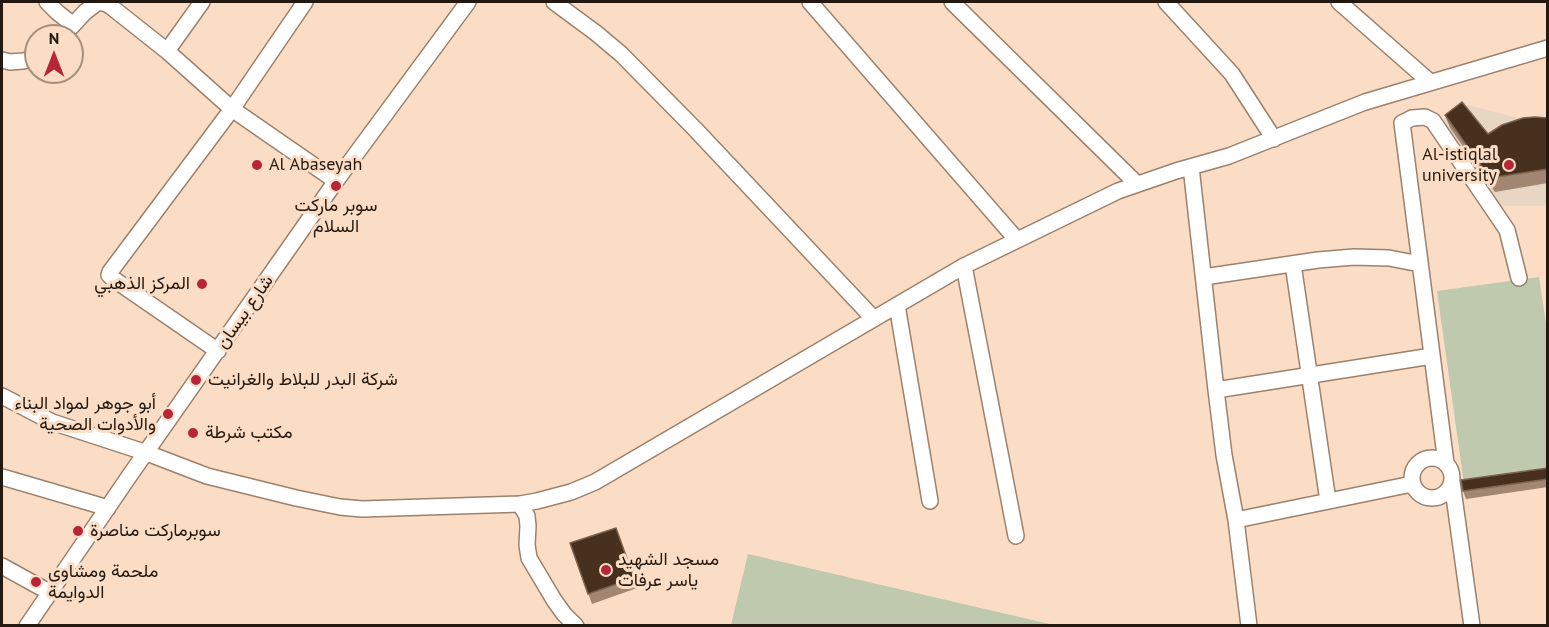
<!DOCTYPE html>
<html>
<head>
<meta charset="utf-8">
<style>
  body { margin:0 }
  #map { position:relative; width:1549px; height:627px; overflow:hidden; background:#fbddc6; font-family:"PT Sans",sans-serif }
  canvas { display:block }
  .frame { position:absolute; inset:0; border:3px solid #231910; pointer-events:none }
  .north { position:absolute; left:24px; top:24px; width:60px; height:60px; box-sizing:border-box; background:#fbddc6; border:2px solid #a58f7d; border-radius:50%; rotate:0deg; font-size:16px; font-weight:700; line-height:24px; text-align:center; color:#231910 }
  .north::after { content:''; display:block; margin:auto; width:21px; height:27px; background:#b72537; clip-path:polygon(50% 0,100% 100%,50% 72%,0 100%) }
</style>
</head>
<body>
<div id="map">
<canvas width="1549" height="627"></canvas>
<div class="frame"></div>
<div class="north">N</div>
</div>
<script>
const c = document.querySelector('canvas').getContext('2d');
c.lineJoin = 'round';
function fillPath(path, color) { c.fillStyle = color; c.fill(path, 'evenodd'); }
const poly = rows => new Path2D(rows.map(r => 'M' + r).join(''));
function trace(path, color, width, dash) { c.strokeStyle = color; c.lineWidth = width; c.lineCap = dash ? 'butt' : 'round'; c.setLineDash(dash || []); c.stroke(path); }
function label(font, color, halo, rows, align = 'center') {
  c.font = font + ' "PT Sans",Vazirmatn,sans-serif'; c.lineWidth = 6; c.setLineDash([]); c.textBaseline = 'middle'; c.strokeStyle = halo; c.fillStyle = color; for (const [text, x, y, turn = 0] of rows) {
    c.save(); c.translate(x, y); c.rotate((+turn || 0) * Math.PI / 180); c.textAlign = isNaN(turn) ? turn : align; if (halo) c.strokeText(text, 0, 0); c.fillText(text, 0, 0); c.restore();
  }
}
const education = poly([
  [1468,105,1544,125,1547,124,1547,206,1499,206,1439,122]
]);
const green = poly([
  [1539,277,1548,337,1547,472,1464,484,1437,291],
  [748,554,1054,625,731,625]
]);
const minor = poly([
  [47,2,57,12,72,24],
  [554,2,596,33,621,54,695,129,874,319],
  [810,2,1017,240],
  [952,2,1137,184],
  [1166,2,1232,74,1274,139],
  [1339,2,1430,82],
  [63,36,85,12,98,2,107,4,114,9,167,51,202,2],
  [167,51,232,109,336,181],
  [2,60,10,62,23,61,36,58],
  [1191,167,1216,390],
  [1293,264,1328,501],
  [964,266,1016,536],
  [1204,277,1318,260,1354,257,1389,258,1420,264],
  [897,305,930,501],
  [218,351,112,278,109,275,110,272,232,109,305,2],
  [2,396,52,422,147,453,207,476,296,498,340,507,362,509,520,504],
  '1412 478a20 20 0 1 1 40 0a20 20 0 1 1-40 0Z',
  [1446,463,1402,123,1412,118,1425,117,1433,121,1507,230,1519,278],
  [2,477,108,508],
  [1452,482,1472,626],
  [1236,520,1412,484],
  [2,566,49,592],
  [27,626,130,475,336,181,468,2],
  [576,626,564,614,554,600,529,558,527,545,528,526,527,516,520,504,537,501,571,492,595,482,964,266,1118,191,1176,171,1229,156,1365,102,1548,48],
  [1249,626,1236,520,1224,455,1216,390,1432,356]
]);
const wall = poly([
  [1445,115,1488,134,1548,118,1548,183,1495,192,1450,128],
  [1548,468,1548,487,1466,499,1463,491],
  [616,528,637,588,592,604,570,543]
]);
const building = poly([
  [1462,102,1488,134,1502,125,1523,118,1535,117,1548,118,1548,169,1490,178,1445,115,1462,102],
  [1548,468,1548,479,1463,491,1461,480,1548,468],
  [616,528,634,578,588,594,570,543,616,528]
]);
const markers = [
  [257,165,6,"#b72537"],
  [1509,165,6,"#b72537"],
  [336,186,6,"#b72537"],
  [202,284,6,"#b72537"],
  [196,380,6,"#b72537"],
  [168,414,6,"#b72537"],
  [193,433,6,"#b72537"],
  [78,531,6,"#b72537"],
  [606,570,6,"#b72537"],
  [36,582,6,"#b72537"]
];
const poiNames = [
  ["Al-istiqlal",1497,155,"right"],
  ["university",1497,176,"right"],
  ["Al Abaseyah",269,165],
  ["سوبر ماركت",336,206,"center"],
  ["السلام",336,227,"center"],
  ["المركز الذهبي",190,284,"right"],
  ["شركة البدر للبلاط والغرانيت",208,380],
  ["أبو جوهر لمواد البناء",156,404,"right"],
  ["والأدوات الصحية",156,425,"right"],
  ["مكتب شرطة",205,433],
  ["سوبرماركت مناصرة",90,531],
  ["مسجد الشهيد",618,560],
  ["ياسر عرفات",618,581],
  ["ملحمة ومشاوي",48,572],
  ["الدوايمة",48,593]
];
const streetNames = [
  ["شارع بيسان",245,312,-55]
];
fillPath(education, '#e8d6c5');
fillPath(green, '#bec9ae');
trace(minor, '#9c816c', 18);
trace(minor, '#fff', 15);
fillPath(wall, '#a18672');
fillPath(building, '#47301d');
trace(building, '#7d6450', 1.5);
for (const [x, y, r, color] of markers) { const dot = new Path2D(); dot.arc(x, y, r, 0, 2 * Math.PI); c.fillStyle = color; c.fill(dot); trace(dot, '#fbddc6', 2); }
label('18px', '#231910', '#fbddc6', poiNames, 'left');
label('18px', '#231910', '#fbddc6', streetNames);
</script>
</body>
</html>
